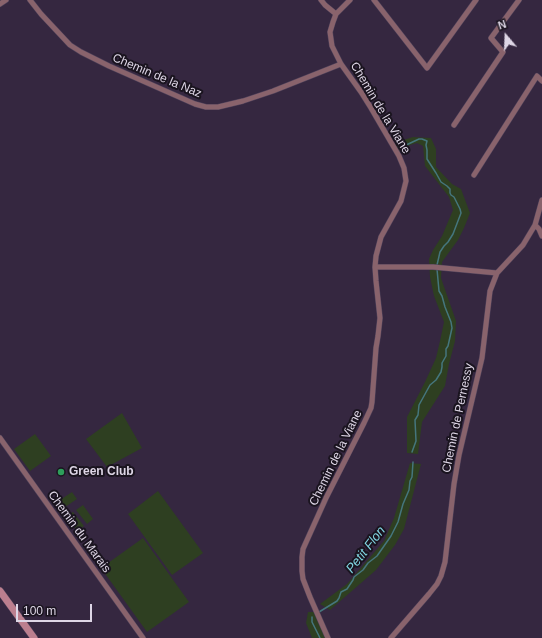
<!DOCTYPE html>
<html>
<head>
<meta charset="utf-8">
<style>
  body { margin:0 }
  #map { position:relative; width:542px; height:638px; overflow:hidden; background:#352740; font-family:Arial,sans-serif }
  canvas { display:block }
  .north { position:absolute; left:486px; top:16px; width:40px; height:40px; -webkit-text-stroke:3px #1a141f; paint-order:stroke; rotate:341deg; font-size:11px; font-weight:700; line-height:16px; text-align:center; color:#ded6e6 }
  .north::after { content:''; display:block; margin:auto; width:14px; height:18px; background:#ded6e6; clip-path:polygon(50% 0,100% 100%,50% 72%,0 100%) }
  .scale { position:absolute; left:16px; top:604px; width:76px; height:18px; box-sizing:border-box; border:2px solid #ded6e6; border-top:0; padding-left:5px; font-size:12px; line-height:14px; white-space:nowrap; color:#ded6e6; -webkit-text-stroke:3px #1a141f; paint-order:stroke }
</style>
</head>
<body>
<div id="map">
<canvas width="542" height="638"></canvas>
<div class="north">N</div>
<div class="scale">100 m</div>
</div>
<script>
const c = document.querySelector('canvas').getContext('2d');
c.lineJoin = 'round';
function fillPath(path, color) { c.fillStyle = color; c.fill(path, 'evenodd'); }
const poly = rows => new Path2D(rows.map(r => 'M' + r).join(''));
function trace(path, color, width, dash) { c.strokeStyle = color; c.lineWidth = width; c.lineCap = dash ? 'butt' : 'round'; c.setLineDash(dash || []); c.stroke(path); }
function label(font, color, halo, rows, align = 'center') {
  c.font = font + ' Arial,sans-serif'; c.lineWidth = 4; c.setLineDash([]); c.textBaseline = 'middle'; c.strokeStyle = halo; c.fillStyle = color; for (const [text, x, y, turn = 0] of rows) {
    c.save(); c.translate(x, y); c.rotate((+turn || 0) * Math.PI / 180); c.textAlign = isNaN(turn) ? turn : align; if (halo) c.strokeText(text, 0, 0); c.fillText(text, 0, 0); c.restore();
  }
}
const green = poly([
  [413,137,431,138,436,149,436,167,452,184,461,189,470,213,464,228,458,240,442,262,441,278,456,321,455,341,449,364,445,386,422,422,418,454,407,453,407,417,425,382,436,358,440,341,444,322,434,296,430,277,429,259,433,250,442,236,453,210,449,197,425,166,423,146,417,143,410,145,400,151,394,143],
  [122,413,142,448,107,467,86,439],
  [35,434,51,456,30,471,14,449],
  [410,463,421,464,404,529,395,545,376,570,330,610,320,604,347,584,384,541,394,518],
  [158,491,203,553,172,575,128,514],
  [72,492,77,499,62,509,57,502],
  [83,505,93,519,87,524,76,510],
  [73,512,84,526,77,531,66,516],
  [143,538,189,602,147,632,101,568],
  [308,612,314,612,326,638,312,638,306,623]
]);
const stream = poly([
  [404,146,419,139,422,139,427,141,426,145,427,150,427,159,436,173,441,182,447,186,450,189,450,193,451,195,454,197,460,209,461,213,453,234,448,242,444,246,440,252,437,265],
  [412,452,416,441,415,420,418,415,419,405,430,385,436,380,441,372,442,367,442,363,446,356,446,349,448,346,452,328,451,322,445,307,442,296,439,291,437,269],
  [319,612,337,601,339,598,341,592,347,589,353,580,354,577,363,570,368,563,377,556,391,536,398,522,403,504,409,490,410,481,412,477,413,462],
  [312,617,312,622,320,638]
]);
const minor = poly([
  [30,0,41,14,70,45,81,52,109,66,195,104,206,107,218,107,243,101,273,91,341,64],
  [321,0,325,5,336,14],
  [374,0,427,68,476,0],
  [0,4,6,0],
  [454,125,503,52,491,38,519,0],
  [474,175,537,76,542,81],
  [535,225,539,229,542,236],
  [375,267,433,267,497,273],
  [0,438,143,638],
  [328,638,310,597,303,579,302,571,302,557,303,549,326,498,364,423,371,408,372,402,376,348,378,336,380,318,376,281,375,267,376,256,381,237,401,201,406,181,404,168,399,156,371,108,361,92,341,64,332,46,330,32,333,22,336,14,350,0],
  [391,638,429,594,437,584,441,576,445,562,454,484,459,455,482,358,490,291,497,273,523,245,535,225,542,200]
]);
const secondary = poly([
  [0,591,34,638]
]);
const markers = [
  [61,472,4,"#2e9e5b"]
];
const streetNames = [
  ["Chemin de la Naz",157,76,23],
  ["Chemin de la Viane",380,108,59],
  ["Chemin de Pernessy",458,418,-78],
  ["Chemin de la Viane",336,458,-64],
  ["Chemin du Marais",79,532,54]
];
const poiNames = [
  ["Green Club",69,472]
];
const waterNames = [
  ["Petit Flon",366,550,-52]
];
fillPath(green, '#2e3f21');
trace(stream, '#45767d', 1.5);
trace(minor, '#50435b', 6);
trace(secondary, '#50435b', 8);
trace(minor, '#89636c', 5);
trace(secondary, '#bc7f8f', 7);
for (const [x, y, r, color] of markers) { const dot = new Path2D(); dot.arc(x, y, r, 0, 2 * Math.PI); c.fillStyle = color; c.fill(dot); trace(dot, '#1a141f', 1.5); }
label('12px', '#ded6e6', '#1a141f', streetNames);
label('bold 12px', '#ded6e6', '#1a141f', poiNames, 'left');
label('italic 13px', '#80d5e1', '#1a141f', waterNames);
</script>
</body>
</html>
